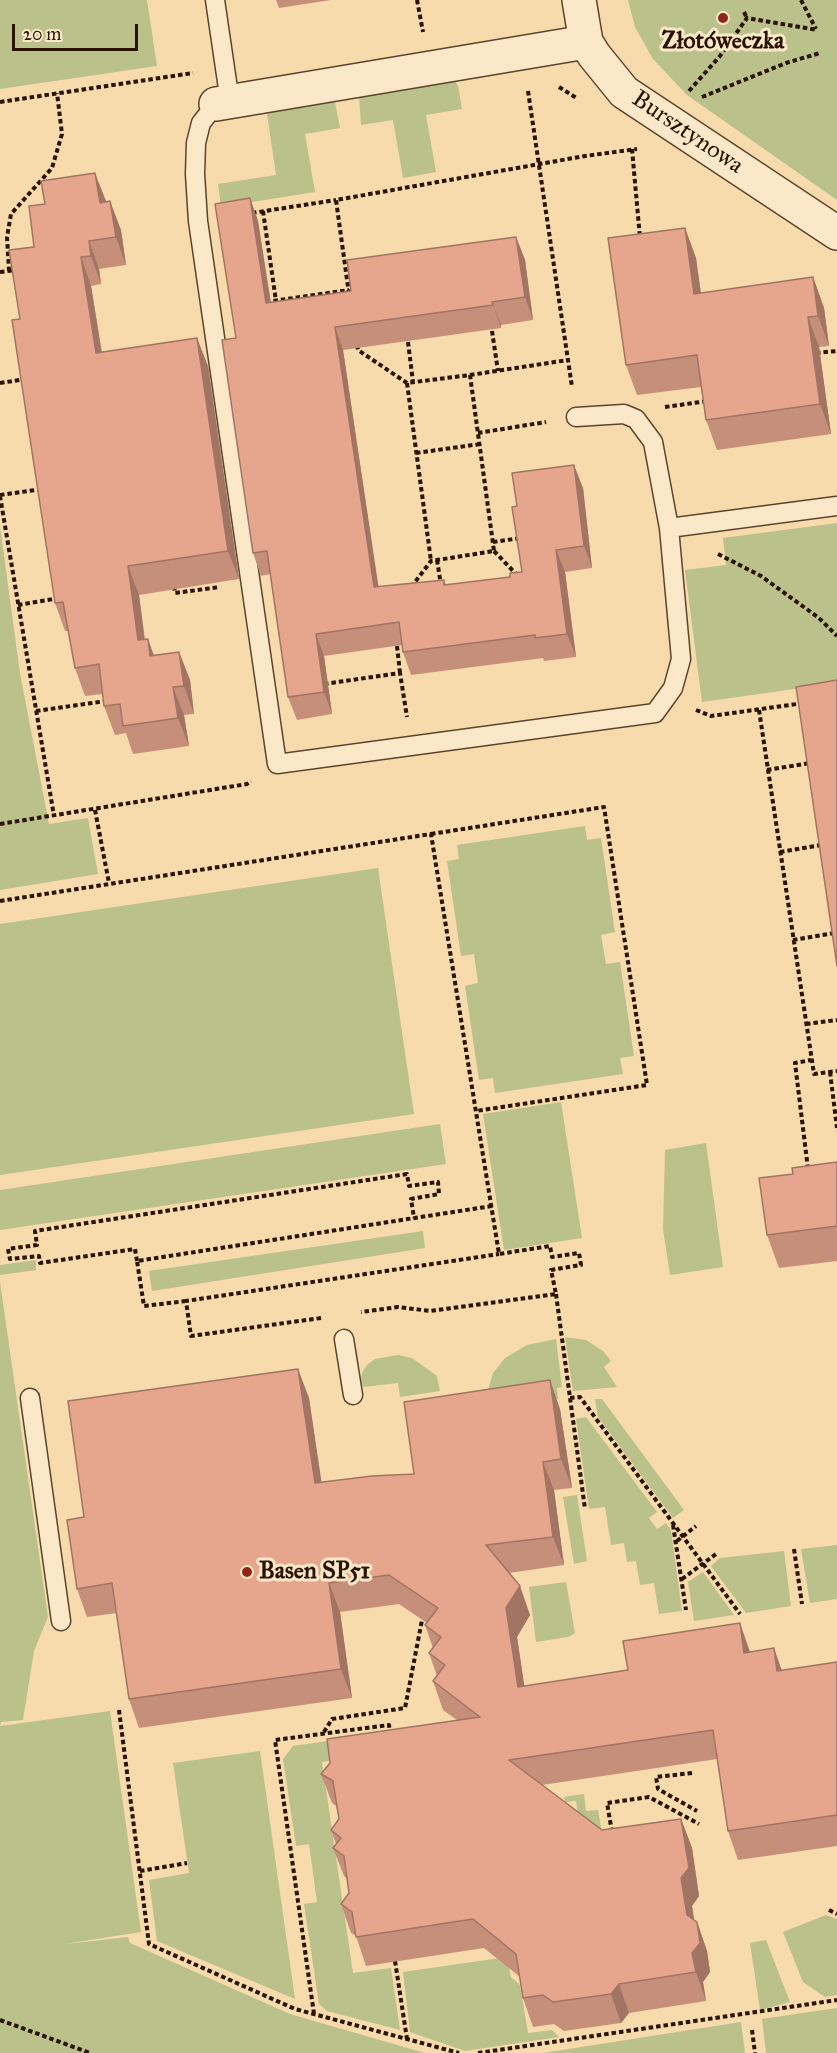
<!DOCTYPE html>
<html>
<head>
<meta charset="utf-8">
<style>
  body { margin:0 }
  #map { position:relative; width:837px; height:2053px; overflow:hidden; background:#f7dbac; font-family:"IM FELL Great Primer",serif }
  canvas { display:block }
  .scale { position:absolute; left:12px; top:24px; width:126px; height:27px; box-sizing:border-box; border:3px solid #2a1301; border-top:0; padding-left:8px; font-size:18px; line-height:21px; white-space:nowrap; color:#2a1301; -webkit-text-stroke:4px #fae8c9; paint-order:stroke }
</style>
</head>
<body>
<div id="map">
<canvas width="837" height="2053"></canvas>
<div class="scale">20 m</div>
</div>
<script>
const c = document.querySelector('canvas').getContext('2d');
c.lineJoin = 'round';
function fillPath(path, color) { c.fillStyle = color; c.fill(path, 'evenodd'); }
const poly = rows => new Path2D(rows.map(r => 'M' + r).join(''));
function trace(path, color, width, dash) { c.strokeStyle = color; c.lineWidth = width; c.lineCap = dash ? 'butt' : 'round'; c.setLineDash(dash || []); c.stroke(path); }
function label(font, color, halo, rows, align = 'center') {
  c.font = font + ' "IM FELL Great Primer",serif'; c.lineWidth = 6; c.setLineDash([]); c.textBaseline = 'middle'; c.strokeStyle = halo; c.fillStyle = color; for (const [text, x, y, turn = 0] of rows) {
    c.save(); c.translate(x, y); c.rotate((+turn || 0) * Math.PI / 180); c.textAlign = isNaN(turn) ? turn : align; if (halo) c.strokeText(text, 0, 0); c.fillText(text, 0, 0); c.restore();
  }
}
const green = poly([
  [0,0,147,0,157,66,0,89],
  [628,0,837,0,837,200,687,95,653,59,635,27],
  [455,81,458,86,462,109,426,115,436,172,403,178,393,120,361,125,359,96],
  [333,99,335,102,340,128,305,134,315,192,221,207,218,184,276,175,266,107],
  [837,523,837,683,702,702,685,570,726,565,723,538],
  [0,526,20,673,49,824,88,818,98,874,0,890],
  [585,826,587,840,601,838,615,932,601,935,606,964,620,962,634,1056,620,1058,623,1074,495,1093,493,1078,479,1080,465,986,478,983,474,954,461,956,447,861,459,859,457,845],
  [378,868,414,1114,0,1175,0,924],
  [561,1102,582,1238,504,1250,483,1114],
  [440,1124,446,1164,0,1230,0,1190],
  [706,1143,723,1267,670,1275,663,1229,665,1150],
  [423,1231,425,1248,152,1291,149,1271],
  [36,1260,36,1270,0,1275,0,1265],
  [0,1282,48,1617,34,1651,23,1720,1,1722,0,1726,110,1711,141,1932,65,1944,128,1937,130,1943,290,2014,425,2053,0,2053],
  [565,1337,586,1340,603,1351,611,1361,604,1367,617,1387,573,1391],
  [556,1339,562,1387,557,1388,558,1399,508,1406,488,1390,493,1373,505,1358,527,1345],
  [398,1355,412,1358,437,1376,440,1391,400,1397,398,1383,363,1387,361,1380,362,1373,367,1365,375,1359],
  [595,1399,602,1399,684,1510,673,1518,598,1417],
  [586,1417,657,1512,649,1518,657,1529,666,1523,671,1530,682,1611,659,1614,654,1583,640,1585,636,1561,627,1562,624,1543,611,1545,605,1507,589,1509,576,1419],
  [577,1495,587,1561,574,1564,563,1497],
  [837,1545,837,1599,810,1603,801,1549],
  [784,1551,791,1606,746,1613,711,1566,720,1558],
  [703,1572,734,1615,694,1621,688,1582],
  [566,1582,575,1633,568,1637,536,1642,529,1587],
  [378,1734,381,1754,322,1762,353,1973,391,1968,400,2030,327,2011,319,2004,304,1904,317,1902,309,1844,296,1846,283,1759,293,1746],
  [260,1751,295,1999,157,1941,149,1880,189,1873,173,1763],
  [584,1794,586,1811,598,1810,606,1857,585,1860,576,1801,565,1802,564,1797],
  [826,1915,837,1919,837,1995,825,1997,803,1982,783,1932],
  [766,1940,790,2002,760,2010,750,1943],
  [507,1957,511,1977,520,1985,528,2033,552,2030,559,2037,465,2051,410,2032,403,1972],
  [837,2008,837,2053,766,2053,762,2019],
  [741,2022,745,2053,543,2053]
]);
const path = poly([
  [417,0,423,32],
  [801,0,816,29],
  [744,12,747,18],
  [559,87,578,99],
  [528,91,572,387],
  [689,91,720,56,747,18,817,30],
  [702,97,786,63,820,53],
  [0,102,193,73],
  [632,149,640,238],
  [263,211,276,301],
  [252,213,336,200],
  [9,271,7,237,11,214,52,168,62,134,57,93],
  [0,272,17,270],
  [349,294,336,200,585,156,637,149],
  [266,302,349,290],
  [492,331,498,371],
  [408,342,413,382],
  [357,345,358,350,407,383,470,375,494,551,431,561,412,586],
  [816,353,837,351],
  [470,375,568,360],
  [0,383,26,379],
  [407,383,431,561],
  [665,407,708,401],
  [478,433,546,422],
  [416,453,480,444],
  [0,495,43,489],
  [0,496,54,816],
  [493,542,521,538],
  [494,551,517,575],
  [718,554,761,576,819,618,837,636],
  [437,560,441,585],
  [174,586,175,593,220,587],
  [18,605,59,598],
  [397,646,400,673],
  [324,684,400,673,407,717],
  [696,710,711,716,804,703],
  [759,710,814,1074,837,1071],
  [36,711,106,701],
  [767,770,810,763],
  [95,810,109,883],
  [0,824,247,784,251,781],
  [431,834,604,807,647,1085,476,1111],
  [780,852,822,845],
  [0,901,431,834,499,1254,550,1246,552,1257,579,1253,581,1265,551,1270,556,1294,430,1311,398,1307,361,1312],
  [793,940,835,933],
  [806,1024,837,1020],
  [830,1072,837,1128],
  [808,1169,795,1063,811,1060],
  [137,1261,135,1249,40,1263,39,1256,10,1259,8,1249,37,1245,35,1231,407,1174,409,1186,438,1182,439,1194,411,1199,414,1218],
  [556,1294,585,1509],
  [186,1301,144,1306,137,1261,492,1206],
  [321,1318,191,1336,186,1301,499,1254],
  [570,1398,580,1397,740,1614],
  [673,1525,686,1610],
  [677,1541,696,1526],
  [794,1549,802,1604],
  [682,1579,716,1554],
  [119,1710,149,1944,295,2009,459,2053],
  [324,1732,332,1719,405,1708,423,1615],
  [692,1773,656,1777,658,1789,697,1811],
  [612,1832,607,1803,649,1797,699,1824],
  [140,1871,187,1863],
  [829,1910,837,1914],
  [395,1961,407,2039],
  [314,2014,275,1740,389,1725,390,1734],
  [0,2020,90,2053],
  [752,2030,755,2053],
  [478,2053,837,2000]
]);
const service = poly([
  [215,0,230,102],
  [216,104,201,123,196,143,195,174,198,221,277,764,655,713,673,688,681,659,669,528,837,506],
  [576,417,624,414,636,419,653,442,669,528],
  [344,1339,353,1395],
  [30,1398,61,1621]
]);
const minor = poly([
  [579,0,586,42,594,55,624,92,837,233],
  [216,104,586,42]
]);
const wall = poly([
  [276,0,331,0,279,8],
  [250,198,258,221,271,302,351,291,516,237,525,260,533,320,501,325,501,328,343,350,378,587,444,580,446,585,510,577,522,572,517,506,583,488,592,568,565,572,576,657,544,661,543,658,411,675,403,652,402,645,324,656,332,714,297,720,288,697,270,574,261,576,253,553,236,338],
  [106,202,121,230,126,265,99,269,101,284,91,286,102,352,208,366,239,579,139,595,145,639,154,655,179,652,190,680,194,714,184,715,189,746,133,754,126,733,115,735,104,706,103,694,85,696,75,668,68,631,65,631,55,603,20,319,34,247],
  [685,228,696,258,701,293,813,277,824,308,829,346,819,347,831,434,717,450,706,420,701,387,637,395,626,365],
  [837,1162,837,1261,779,1268,767,1235,793,1174],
  [309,1398,321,1483,414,1474,560,1409,572,1488,554,1490,564,1565,509,1573,530,1615,517,1637,524,1686,750,1652,782,1670,837,1662,837,1846,738,1860,728,1831,717,1759,542,1785,602,1830,681,1819,692,1848,699,1896,692,1906,694,1920,697,1922,707,1951,710,1972,703,1982,706,2001,629,2013,621,2023,564,2031,554,2024,533,2027,523,1998,520,1977,484,1948,366,1966,356,1936,351,1933,341,1904,349,1893,347,1879,344,1876,333,1848,336,1844,331,1830,339,1819,336,1806,332,1803,321,1774,457,1720,443,1710,433,1681,437,1676,429,1653,433,1648,425,1625,427,1623,399,1604,340,1612,352,1698,139,1728,129,1699,117,1613,87,1617,77,1589,84,1517]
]);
const shadedWall = poly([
  [95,173,106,201,110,231,100,203],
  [250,198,258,221,274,326,266,303],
  [110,201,121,230,126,265,116,237],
  [685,228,696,258,705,324,694,294],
  [516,237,525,260,533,320,525,297],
  [89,241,99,269,101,284,91,256],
  [81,257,91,286,106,381,96,353],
  [813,277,824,308,829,346,818,316],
  [492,302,501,325,501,328,493,305],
  [808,317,819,347,831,434,820,404],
  [335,327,343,350,382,610,374,587],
  [197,338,208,366,239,579,228,551],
  [574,465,583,488,592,568,584,546],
  [556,550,565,572,576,657,567,634],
  [128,566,139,595,148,669,138,640],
  [316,634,324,656,332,714,324,692],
  [148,639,158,667,150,656],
  [179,652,190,680,194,714,184,686],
  [173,687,184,715,189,746,178,718],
  [298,1369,309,1398,326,1512,315,1483],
  [550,1380,560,1409,572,1488,561,1459],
  [543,1462,554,1490,564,1565,553,1537],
  [329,1583,340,1612,352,1698,341,1669],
  [520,1586,530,1615,517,1637,529,1716,518,1687,506,1608],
  [740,1623,750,1652,744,1653],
  [774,1648,784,1677,777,1671],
  [681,1819,692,1848,699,1896,692,1906,698,1944,687,1915,681,1878],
  [697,1922,707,1951,710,1972,703,1982,706,2001,696,1972,692,1953],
  [619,1984,629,2013,621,2023,611,1994]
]);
const building = poly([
  [95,173,100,203,110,201,116,237,89,241,91,256,81,257,96,353,197,338,228,551,128,566,138,640,148,639,150,656,179,652,184,686,173,687,178,718,123,726,120,704,104,706,99,664,75,668,63,602,55,603,12,320,20,319,9,250,34,247,29,206,45,204,41,181,95,173],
  [250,198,266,303,351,291,347,260,516,237,525,297,492,302,493,305,335,327,374,587,444,580,444,585,510,577,510,573,522,572,512,507,517,506,512,473,574,465,584,546,556,550,567,634,535,638,535,635,403,652,399,622,316,634,324,692,288,697,267,551,253,553,222,340,236,338,215,204,250,198],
  [685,228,694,294,813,277,818,316,808,317,820,404,706,420,697,355,626,365,608,238,685,228],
  [837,680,837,966,796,687,837,680],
  [837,1162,837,1226,767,1235,759,1178,793,1174,792,1168,837,1162],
  [298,1369,315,1483,372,1476,414,1474,404,1402,550,1380,561,1459,543,1462,553,1537,486,1545,520,1586,506,1608,518,1687,628,1670,623,1641,740,1623,744,1653,774,1648,777,1671,837,1662,837,1815,728,1831,713,1730,509,1760,602,1830,681,1819,689,1868,681,1878,687,1915,697,1922,700,1943,692,1953,696,1972,619,1984,611,1994,553,2002,543,1995,523,1998,516,1954,473,1919,356,1937,352,1912,341,1904,349,1893,344,1856,333,1848,341,1838,331,1830,339,1819,333,1781,321,1774,330,1763,327,1739,480,1717,433,1681,445,1665,429,1653,441,1637,425,1625,438,1608,389,1575,329,1583,341,1669,129,1699,112,1583,77,1589,67,1520,84,1517,68,1401,298,1369]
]);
const markers = [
  [723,18,6,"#8f2418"],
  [247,1572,6,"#8f2418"]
];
const poiNames = [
  ["Złotóweczka",723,42],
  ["Basen SP51",259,1572,"left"]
];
const streetNames = [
  ["Bursztynowa",687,133,34]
];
fillPath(green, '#bac18b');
trace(service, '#5d452c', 21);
trace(minor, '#5d452c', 36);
trace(path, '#2a1301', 4, [4.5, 3]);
trace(service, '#fae8c9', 18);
trace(minor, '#fae8c9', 33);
fillPath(wall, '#c68f7a');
fillPath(shadedWall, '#a17463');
fillPath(building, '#e6a68e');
trace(building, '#a17463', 1.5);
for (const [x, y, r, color] of markers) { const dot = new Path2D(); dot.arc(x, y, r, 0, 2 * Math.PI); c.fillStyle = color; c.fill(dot); trace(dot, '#fae8c9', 2); }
label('bold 24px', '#2a1301', '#fae8c9', poiNames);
label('24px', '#2a1301', '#fae8c9', streetNames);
</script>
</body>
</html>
